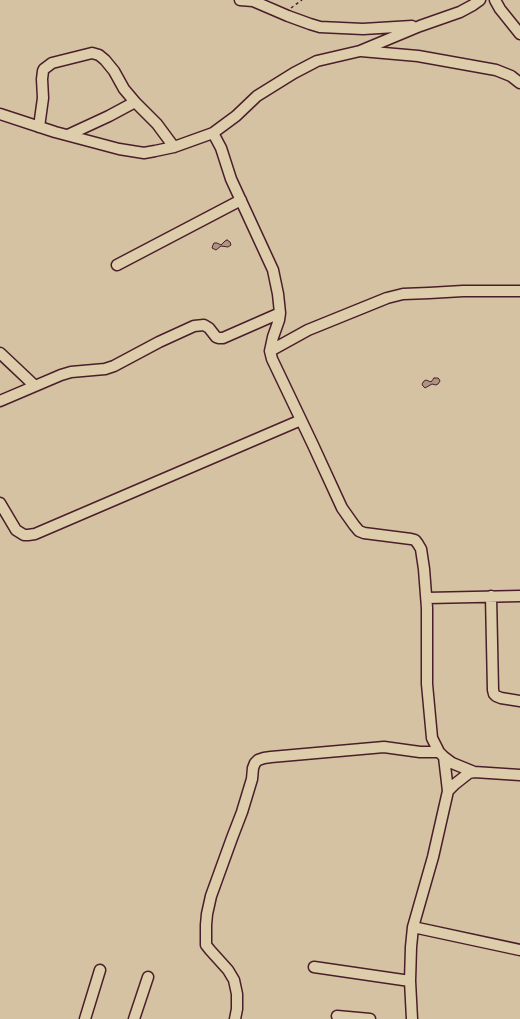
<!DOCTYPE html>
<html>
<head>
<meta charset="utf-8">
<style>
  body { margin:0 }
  canvas { display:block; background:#d5c2a2 }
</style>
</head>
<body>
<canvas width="520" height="1019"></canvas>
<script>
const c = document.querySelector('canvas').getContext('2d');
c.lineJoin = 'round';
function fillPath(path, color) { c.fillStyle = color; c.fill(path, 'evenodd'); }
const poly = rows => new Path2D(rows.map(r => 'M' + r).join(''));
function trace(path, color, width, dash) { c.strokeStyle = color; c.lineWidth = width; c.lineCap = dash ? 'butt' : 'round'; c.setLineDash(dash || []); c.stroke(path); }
const building = poly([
  [227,240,230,242,231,245,228,247,221,246,216,250,212,248,213,245,214,243,217,243,221,245,225,241,227,240],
  [434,378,438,378,439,379,440,381,438,384,436,385,432,384,425,388,423,386,422,384,424,381,426,380,431,382,434,378]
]);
const path = poly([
  [291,8,302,0]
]);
const street = poly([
  [240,0,253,1,288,16,310,24,320,27,363,29,412,26],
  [495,0,500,9,520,34],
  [361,51,418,56,496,70,511,76,520,83],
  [0,114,55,132,119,149,144,153,155,151,174,147,213,133,221,148,231,179,273,270,278,294,280,313,279,320,273,337,270,351,272,359,313,445,342,508,354,525,359,531,364,533,411,539,415,540,418,544,421,549,424,569,427,608,427,684,432,738,439,752,444,757,452,763,474,772],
  [39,127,43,98,42,79,43,71,44,69,52,63,92,53,99,55,105,60,114,71,124,89,135,102,157,124,174,147],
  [213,133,236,116,257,96,294,73,317,61,360,51,420,26,460,12,473,5,480,0],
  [68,135,109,116,135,102],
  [117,265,241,200],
  [270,351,308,330,387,298,403,294,429,293,463,291,520,291],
  [0,353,35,386],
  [0,401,61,375,71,372,105,369,114,366,159,342,194,326,204,325,209,328,216,337,219,338,223,338,280,313],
  [0,503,16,530,24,535,28,535,35,534,301,420],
  [491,596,493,690,494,694,496,696,501,698,520,701],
  [427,598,520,596],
  [444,757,448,791],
  [413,927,520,950],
  [314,967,410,981],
  [337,1016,370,1019],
  [85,1019,100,970],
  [134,1019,148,977],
  [235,1019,237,1009,237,994,234,980,228,970,210,950,206,945,206,925,207,914,211,896,232,838,242,812,252,779,253,768,255,763,258,760,264,758,271,757,384,747,420,752,439,752],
  [412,1019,410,981,411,947,413,927,433,857,448,791,455,784,469,773,474,772,520,775]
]);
fillPath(building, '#ae9481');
trace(building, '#4a1f2b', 1);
trace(street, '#4a1f2b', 13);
trace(path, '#4a1f2b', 1.5, [3, 3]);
trace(street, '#decdaa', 10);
</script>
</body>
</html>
